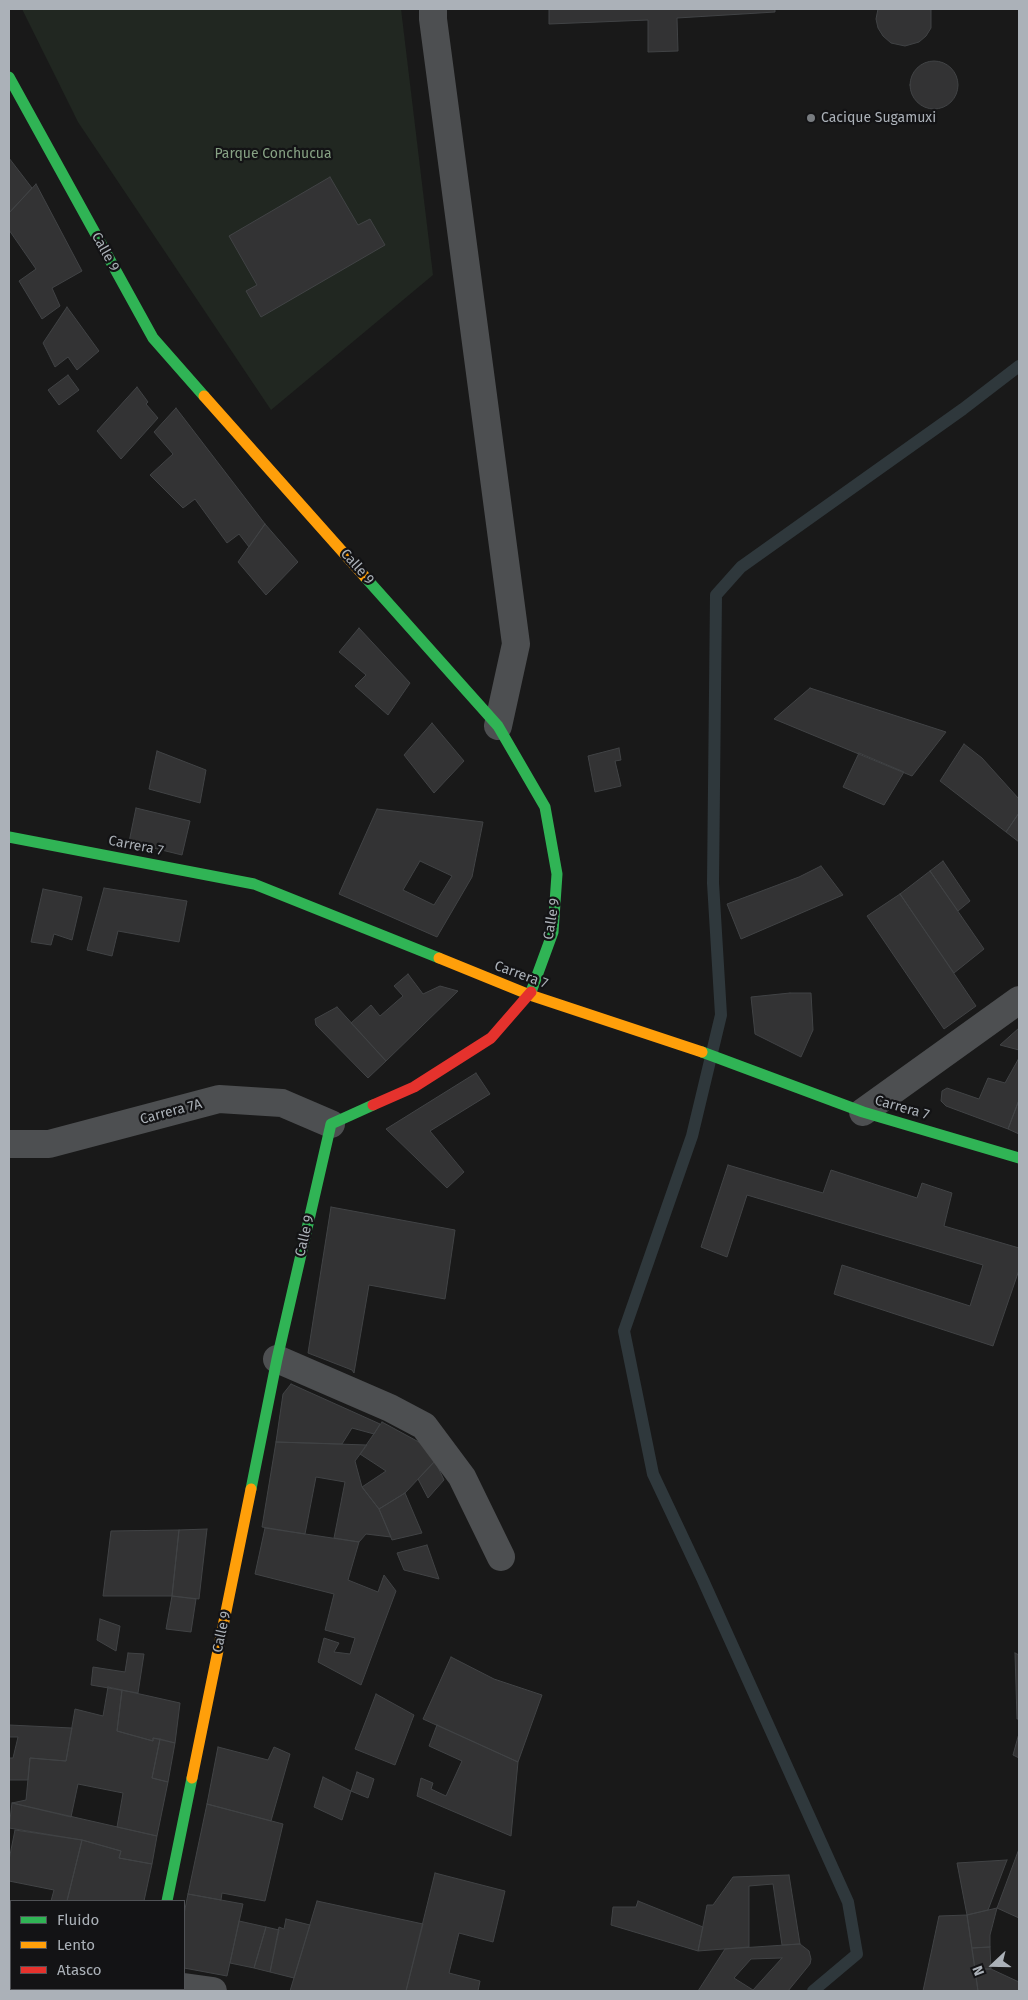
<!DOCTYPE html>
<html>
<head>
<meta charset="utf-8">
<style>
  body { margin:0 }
  #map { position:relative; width:1028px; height:2000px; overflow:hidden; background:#191919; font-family:"Fira Sans",sans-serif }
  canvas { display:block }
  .frame { position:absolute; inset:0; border:10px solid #abb1b8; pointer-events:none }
  .legend { position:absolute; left:10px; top:1900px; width:175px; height:90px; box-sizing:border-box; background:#131315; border:1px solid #505256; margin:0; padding:6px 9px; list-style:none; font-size:15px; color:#abb1b8 }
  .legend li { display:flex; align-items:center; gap:10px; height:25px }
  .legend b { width:25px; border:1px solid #505256 }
  .north { position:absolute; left:968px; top:1940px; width:50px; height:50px; -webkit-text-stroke:4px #131315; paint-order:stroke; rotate:249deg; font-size:14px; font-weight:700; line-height:20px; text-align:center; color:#abb1b8 }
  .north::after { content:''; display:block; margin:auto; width:18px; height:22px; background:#abb1b8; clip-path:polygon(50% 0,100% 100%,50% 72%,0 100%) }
</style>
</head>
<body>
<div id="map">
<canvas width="1028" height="2000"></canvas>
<div class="frame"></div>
<ul class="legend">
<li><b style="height:6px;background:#30b455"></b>Fluido</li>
<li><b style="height:6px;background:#ff9f0a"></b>Lento</li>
<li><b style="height:6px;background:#e5322d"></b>Atasco</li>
</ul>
<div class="north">N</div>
</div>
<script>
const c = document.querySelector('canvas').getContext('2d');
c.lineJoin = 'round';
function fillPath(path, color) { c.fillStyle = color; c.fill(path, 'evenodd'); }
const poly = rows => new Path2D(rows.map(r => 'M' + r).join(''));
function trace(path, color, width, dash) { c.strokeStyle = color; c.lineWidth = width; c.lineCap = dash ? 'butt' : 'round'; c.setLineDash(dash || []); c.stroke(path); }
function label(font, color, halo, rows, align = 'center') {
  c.font = font + ' "Fira Sans",sans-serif'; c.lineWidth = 4.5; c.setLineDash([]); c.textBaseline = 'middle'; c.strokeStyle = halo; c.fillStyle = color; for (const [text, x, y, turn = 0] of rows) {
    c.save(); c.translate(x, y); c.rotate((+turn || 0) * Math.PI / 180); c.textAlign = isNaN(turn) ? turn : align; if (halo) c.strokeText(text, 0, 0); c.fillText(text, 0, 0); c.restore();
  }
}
const green = poly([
  [22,9,401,9,433,275,271,410,78,122]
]);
const stream = poly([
  [813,1991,857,1954,848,1902,702,1578,653,1474,624,1331,692,1136,721,1015,713,883,716,595,741,567,963,409,1019,366]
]);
const building = poly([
  [549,9,775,9,775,12,677,18,678,51,648,52,648,20,549,24,549,9],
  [878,9,931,9,931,28,926,36,919,42,905,46,891,43,883,36,878,28,876,19,878,9],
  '910 85a24 24 0 1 1 48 0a24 24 0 1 1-48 0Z',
  [9,158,32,188,9,213,9,158],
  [330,177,358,225,370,219,385,245,261,317,246,291,257,285,229,236,330,177],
  [36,184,82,271,52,288,60,306,42,319,19,281,36,269,9,230,9,213,36,184],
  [67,307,99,351,77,370,68,357,55,367,43,343,67,307],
  [68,375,79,390,59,405,48,390,68,375],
  [137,387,148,402,146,404,158,418,121,459,97,431,137,387],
  [176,408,265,524,249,547,239,534,227,543,195,499,183,508,150,475,173,454,154,432,176,408],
  [265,524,298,562,266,595,238,562,265,524],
  [359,628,410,683,388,715,355,686,366,675,339,652,359,628],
  [810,688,946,732,912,776,774,719,810,688],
  [432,723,464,761,434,793,404,755,432,723],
  [964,744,982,758,1019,799,1019,813,1006,832,940,781,964,744],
  [619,748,621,760,615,761,621,786,595,792,588,756,619,748],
  [157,751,206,770,200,803,149,789,157,751],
  [859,753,904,772,884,805,843,787,859,753],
  [136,808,190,821,182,855,129,842,136,808],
  [377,809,483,822,472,877,437,937,339,894,377,809],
  [420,861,452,876,434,905,403,890,420,861],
  [1019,813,1019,842,1006,832,1019,813],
  [943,861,970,901,958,911,930,871,943,861],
  [821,866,843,895,741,939,727,904,799,877,821,866],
  [930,871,984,949,954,973,900,894,930,871],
  [104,888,187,901,179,942,118,931,112,956,87,950,104,888],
  [43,889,82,897,72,940,54,934,51,945,31,942,43,889],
  [900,894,976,1006,944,1029,867,916,900,894],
  [408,974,423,994,440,986,458,991,386,1061,351,1023,371,1005,380,1016,403,996,394,986,408,974],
  [790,993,811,993,813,1030,801,1057,755,1034,751,997,790,993],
  [337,1007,386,1061,368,1078,316,1025,315,1019,337,1007],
  [1019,1028,1019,1050,1000,1045,1019,1028],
  [1019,1058,1019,1100,1008,1129,946,1106,941,1101,942,1091,947,1088,979,1099,988,1078,1005,1083,1019,1058],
  [476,1073,490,1094,430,1131,464,1172,447,1188,386,1129,476,1073],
  [1019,1100,1019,1134,1008,1129,1019,1100],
  [728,1165,823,1193,831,1170,917,1198,922,1183,952,1193,944,1226,1019,1248,1019,1270,993,1346,834,1294,842,1265,970,1306,983,1265,747,1195,727,1257,701,1247,728,1165],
  [331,1207,455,1230,445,1299,369,1285,354,1373,352,1370,308,1353,331,1207],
  [291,1384,380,1424,374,1434,352,1428,342,1444,276,1442,283,1394,291,1384],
  [382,1422,428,1447,435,1461,405,1493,379,1509,362,1487,386,1471,360,1454,382,1422],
  [276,1442,367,1445,355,1461,362,1487,379,1509,391,1537,366,1534,359,1542,334,1538,345,1482,316,1477,305,1534,262,1527,276,1442],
  [435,1461,444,1480,428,1498,418,1479,435,1461],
  [405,1493,422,1533,392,1540,379,1509,405,1493],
  [265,1528,359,1542,348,1580,378,1592,384,1575,396,1591,361,1685,318,1662,324,1638,339,1643,334,1652,350,1654,355,1638,325,1630,334,1594,255,1574,265,1528],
  [207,1529,199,1599,172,1596,179,1530,207,1529],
  [179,1530,172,1596,103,1596,111,1531,179,1530],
  [427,1545,439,1579,404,1570,397,1553,427,1545],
  [172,1596,196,1599,191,1632,166,1629,172,1596],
  [100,1619,120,1626,116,1651,97,1640,100,1619],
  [128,1653,144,1654,138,1693,91,1685,93,1667,125,1672,128,1653],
  [1015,1653,1019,1655,1019,1719,1017,1719,1015,1653],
  [451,1657,494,1679,542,1695,518,1762,423,1719,451,1657],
  [108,1687,122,1690,117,1731,153,1741,153,1738,160,1739,152,1778,168,1782,157,1836,117,1827,123,1793,78,1784,71,1817,12,1803,26,1800,30,1758,66,1761,75,1709,103,1716,108,1687],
  [122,1690,180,1703,175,1743,153,1738,153,1741,117,1731,122,1690],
  [376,1694,414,1715,395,1765,355,1749,376,1694],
  [9,1725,72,1728,66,1761,30,1758,28,1780,9,1780,9,1758,13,1758,18,1737,9,1737,9,1725],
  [437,1725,518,1762,511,1836,417,1796,421,1778,433,1783,431,1789,446,1796,462,1761,429,1746,437,1725],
  [1018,1737,1019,1738,1019,1758,1013,1755,1018,1737],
  [160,1739,175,1743,168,1782,152,1778,160,1739],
  [218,1747,268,1760,274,1747,290,1754,271,1821,207,1804,218,1747],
  [357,1772,374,1779,368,1798,351,1791,357,1772],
  [323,1777,351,1791,342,1820,314,1807,323,1777],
  [12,1803,157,1836,152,1864,119,1858,121,1851,82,1840,9,1828,12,1803],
  [207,1804,283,1824,265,1901,222,1893,221,1900,188,1894,207,1804],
  [15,1830,82,1840,67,1901,51,1901,54,1890,9,1881,9,1860,15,1830],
  [82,1840,121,1851,119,1858,152,1864,144,1901,67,1901,82,1840],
  [1019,1849,1019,1918,997,1908,1019,1849],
  [1007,1860,988,1910,967,1915,957,1863,1007,1860],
  [435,1873,505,1891,493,1942,459,1933,449,1973,480,1981,478,1991,406,1991,435,1873],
  [789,1875,800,1944,782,1945,773,1884,749,1886,749,1947,698,1951,707,1905,713,1905,733,1877,789,1875],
  [188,1894,243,1904,227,1976,184,1968,184,1914,188,1894],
  [317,1901,423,1924,406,1991,290,1991,317,1901],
  [638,1901,703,1927,698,1951,611,1925,613,1907,636,1907,638,1901],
  [997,1908,990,1935,990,1947,972,1948,967,1915,997,1908],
  [967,1915,978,1991,923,1991,939,1916,967,1915],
  [286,1919,310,1925,294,1978,270,1972,279,1927,284,1929,286,1919],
  [239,1921,266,1927,254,1968,230,1963,239,1921],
  [266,1927,279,1930,270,1972,254,1968,266,1927],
  [800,1944,809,1951,811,1959,810,1964,788,1991,698,1991,725,1949,800,1944],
  [782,1958,753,1990,734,1978,751,1959,782,1958],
  [990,1947,991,1969,975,1969,972,1948,990,1947],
  [975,1969,991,1969,1019,1982,1019,1991,978,1991,975,1969]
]);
const street = poly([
  [433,9,433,19,516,644,498,726],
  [863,1112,1019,1000],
  [9,1144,49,1144,219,1099,282,1103,331,1124],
  [277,1359,390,1408,424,1426,462,1477,501,1557],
  [9,1954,11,1954],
  [184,1987,213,1991],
  [149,1991,149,1989]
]);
const fast = poly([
  [9,77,153,338,204,396],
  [365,577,498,726,545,807,557,874,553,932,531,992],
  [9,837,254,884,439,958],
  [702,1052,863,1112,1019,1158],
  [251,1489,277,1359,331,1124,373,1105],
  [167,1901,192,1778]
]);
const slow = poly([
  [204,396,365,577],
  [439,958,530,995,702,1052],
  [192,1778,251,1489]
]);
const jam = poly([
  [373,1105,414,1087,491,1038,531,992]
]);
const markers = [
  [811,118,5,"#787c80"]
];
const poiNames = [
  ["Cacique Sugamuxi",821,118]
];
const parkNames = [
  ["Parque Conchucua",273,154]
];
const streetNames = [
  ["Calle 9",105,252,61],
  ["Calle 9",357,567,48],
  ["Carrera 7",136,846,11],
  ["Calle 9",552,919,-81],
  ["Carrera 7",521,975,20],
  ["Carrera 7",902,1108,16],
  ["Carrera 7A",171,1112,-15],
  ["Calle 9",305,1236,-77],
  ["Calle 9",222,1632,-78]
];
fillPath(green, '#212721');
trace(stream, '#2f383c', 12);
fillPath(building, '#333334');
trace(building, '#414345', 1);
trace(street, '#4d4f51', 28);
trace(fast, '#30b455', 11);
trace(slow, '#ff9f0a', 11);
trace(jam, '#e5322d', 11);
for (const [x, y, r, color] of markers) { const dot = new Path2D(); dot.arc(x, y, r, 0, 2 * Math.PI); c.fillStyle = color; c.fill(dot); trace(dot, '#131315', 2); }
label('14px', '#abb1b8', '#131315', poiNames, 'left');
label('14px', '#87a284', '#131315', parkNames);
label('14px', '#abb1b8', '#131315', streetNames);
</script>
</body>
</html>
